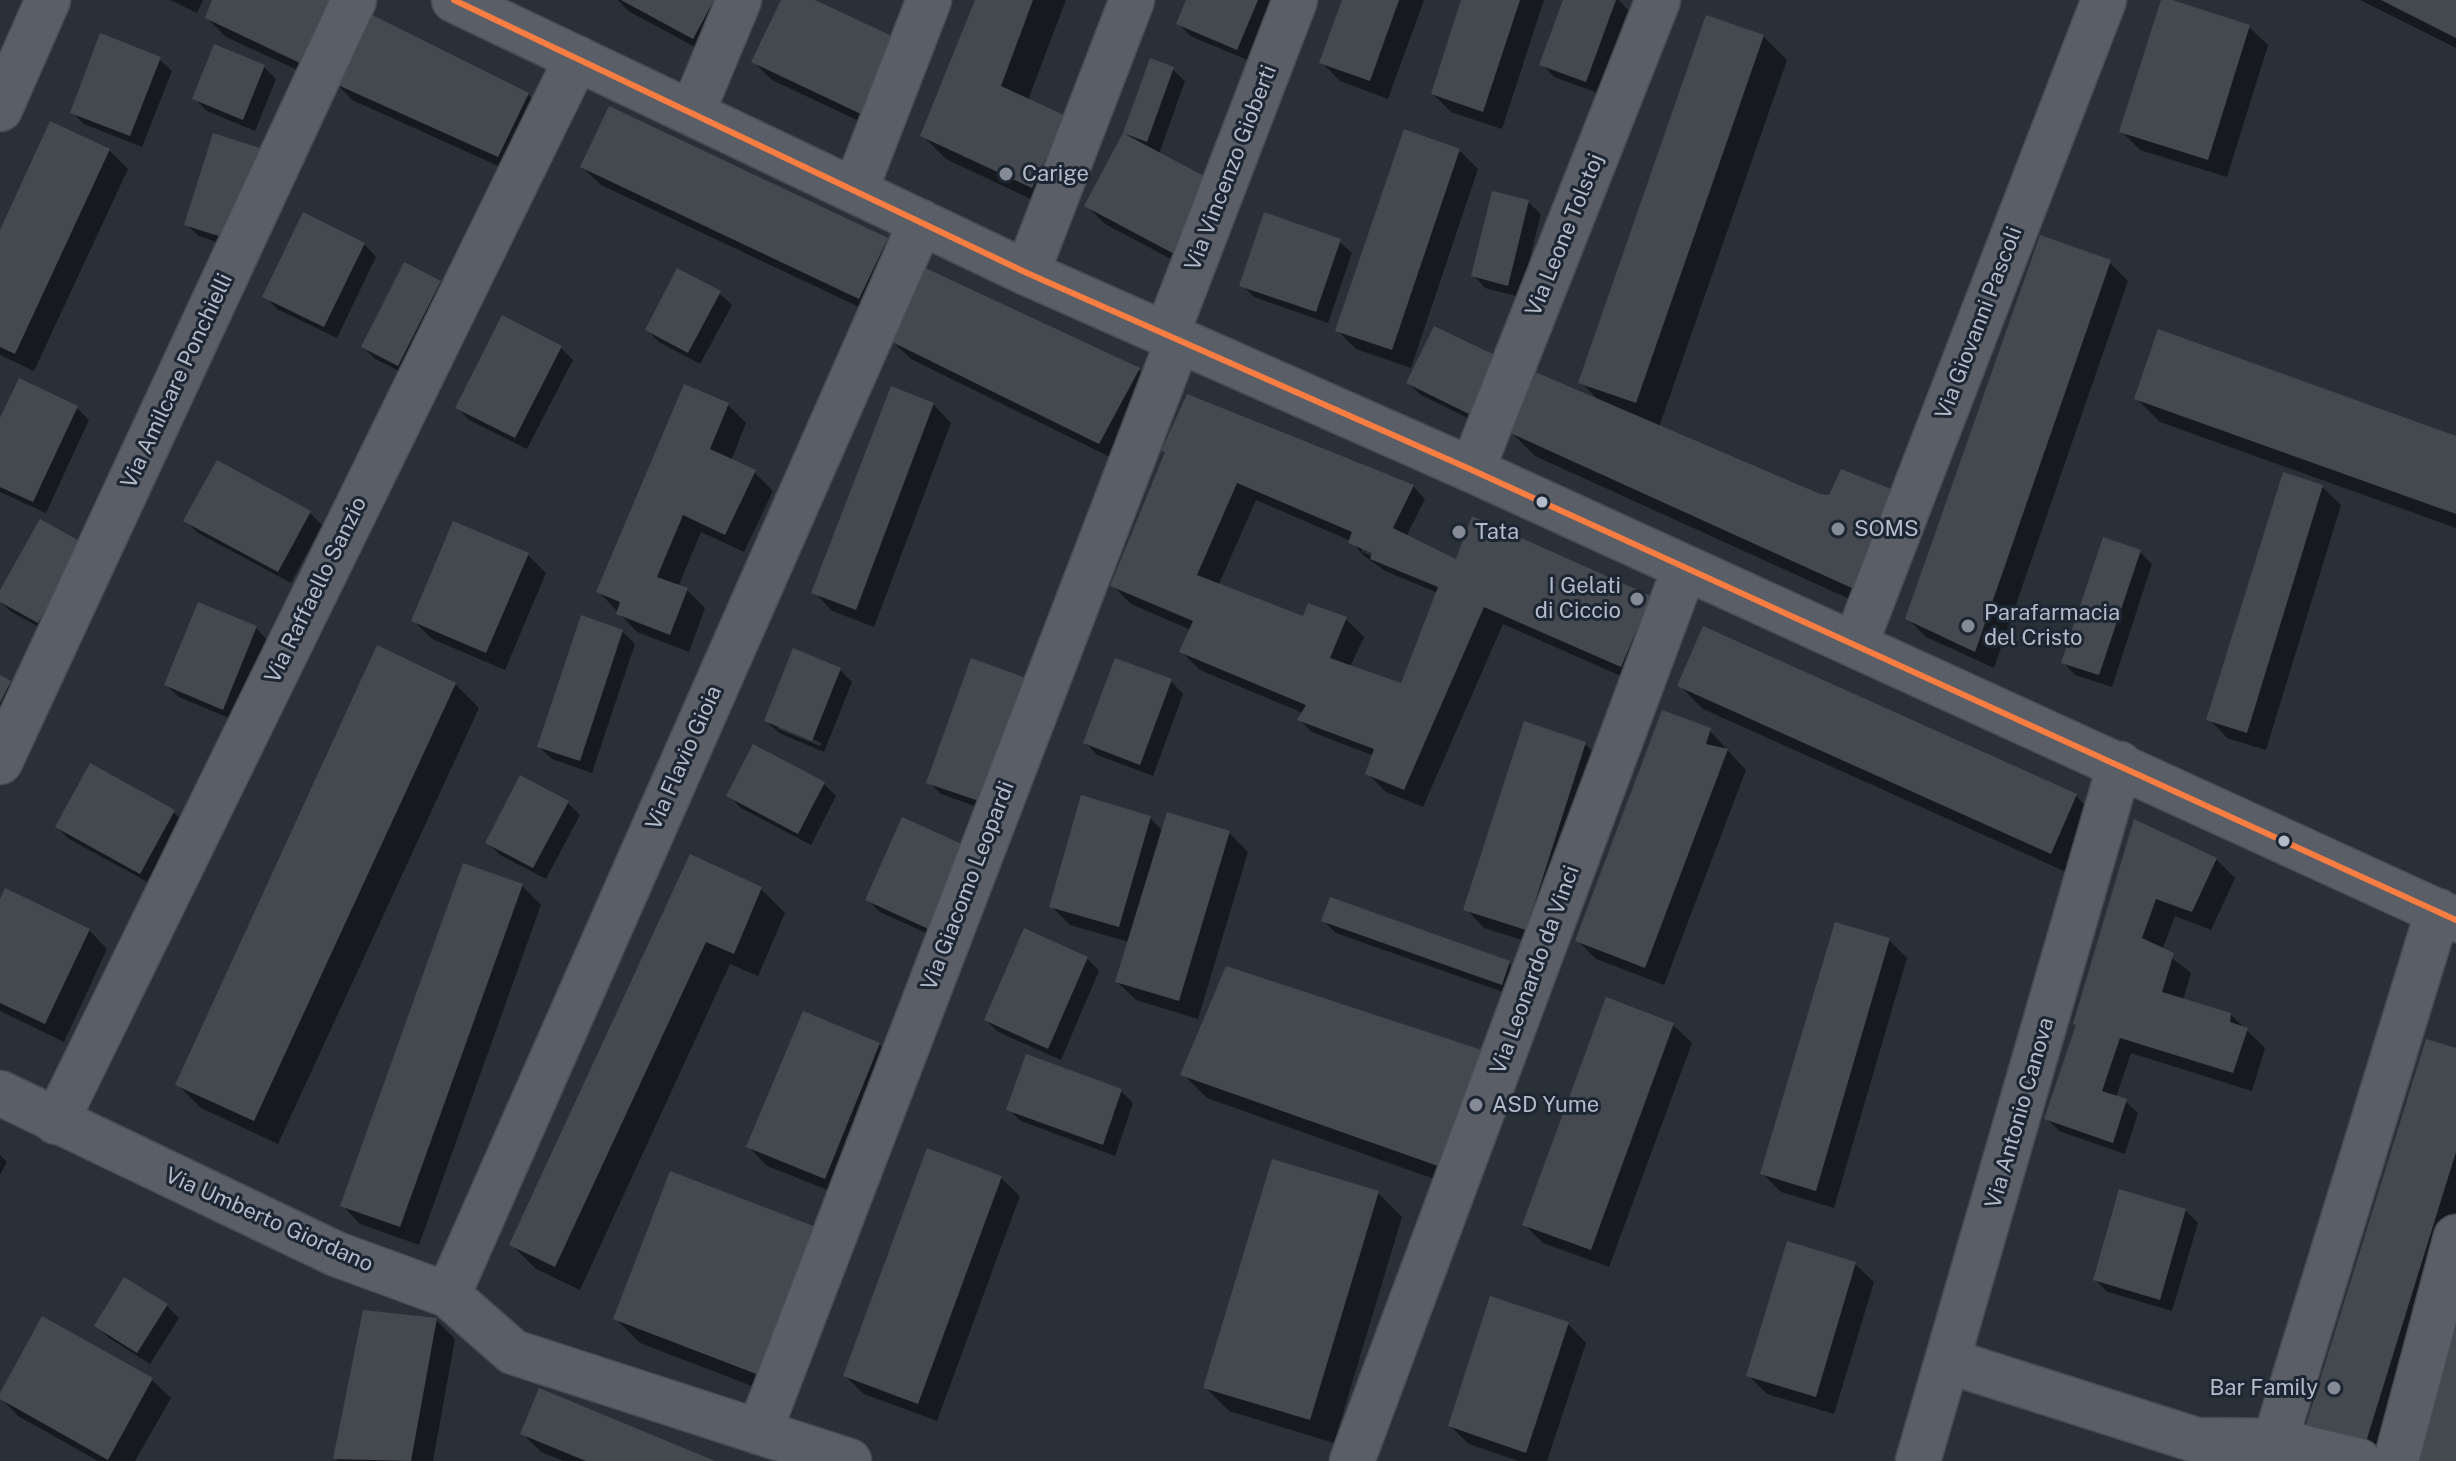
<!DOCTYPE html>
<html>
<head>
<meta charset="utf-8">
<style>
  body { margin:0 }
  canvas { display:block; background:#2a3038 }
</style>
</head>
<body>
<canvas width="2456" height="1461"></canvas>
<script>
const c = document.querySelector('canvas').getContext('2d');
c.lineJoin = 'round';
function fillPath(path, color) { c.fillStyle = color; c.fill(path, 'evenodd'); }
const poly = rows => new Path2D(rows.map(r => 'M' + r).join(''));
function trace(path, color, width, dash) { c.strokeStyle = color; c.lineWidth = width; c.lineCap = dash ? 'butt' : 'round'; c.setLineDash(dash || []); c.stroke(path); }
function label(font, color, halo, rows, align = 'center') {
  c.font = font + ' "Public Sans",sans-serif'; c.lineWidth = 6; c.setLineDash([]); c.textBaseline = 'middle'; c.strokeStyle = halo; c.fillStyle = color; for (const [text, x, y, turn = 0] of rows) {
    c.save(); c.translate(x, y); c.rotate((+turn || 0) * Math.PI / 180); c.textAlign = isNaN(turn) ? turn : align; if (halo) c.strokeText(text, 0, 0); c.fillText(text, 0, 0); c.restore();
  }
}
const shadow = poly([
  [170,0,203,0,197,13],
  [216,0,328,0,321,81,226,37,207,18],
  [618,0,742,0,712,56,628,11],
  [783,0,811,0,880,131,772,80,754,62],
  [977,0,1066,0,1028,100,1065,118,1056,211,946,159,922,135],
  [1188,0,1275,0,1250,61,1190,36,1178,23],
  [1344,0,1424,0,1388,99,1340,81,1322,63],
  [1463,0,1544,0,1502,129,1451,112,1433,94],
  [1565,0,1619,0,1628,10,1598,93,1554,77,1542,64],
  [2163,0,2249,27,2268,45,2227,177,2140,150,2121,131],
  [2360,0,2456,0,2456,48],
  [1763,36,1787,60,1659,427,1819,496,1890,491,1914,515,1878,612,1535,456,1511,432,1600,402,1581,382],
  [159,59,172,71,142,147,84,124,72,112],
  [264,67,276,79,255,131,207,111,194,98],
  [1172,69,1185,81,1159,154,1199,274,1105,224,1087,206,1125,133],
  [334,81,528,94,547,113,516,174,352,100],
  [109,150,128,169,34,371,0,355,0,234],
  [259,150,271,162,243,251,199,236,186,224],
  [1459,150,1478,169,1411,368,1356,349,1337,330],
  [582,167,887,240,906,258,878,316,601,185],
  [1528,202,1541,214,1520,297,1485,288,1473,275],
  [1339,241,1352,253,1328,323,1254,297,1242,285],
  [364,244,376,257,337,338,277,309,265,296],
  [2109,262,2128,281,1994,668,1926,637,1907,618],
  [405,265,440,283,453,295,411,377,375,359,363,347],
  [719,293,732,305,700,364,659,342,647,330],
  [1435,328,1488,428,1421,395,1408,383],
  [892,341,1139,370,1157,388,1118,461,911,359],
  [561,348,573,360,527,449,469,420,457,407],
  [2136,398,2456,438,2456,528,2160,422],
  [933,404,951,423,874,627,832,611,814,592],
  [728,405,746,423,731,461,754,472,773,491,744,552,701,532,678,587,687,590,705,608,689,652,637,632,599,592],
  [77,408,89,420,46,513,0,492,0,422],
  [1167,453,1413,486,1425,499,1406,537,1456,561,1650,598,1668,616,1639,684,1503,624,1423,807,1386,792,1368,774,1374,756,1312,732,1300,720,1303,713,1200,670,1182,652,1191,630,1131,604,1113,586],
  [1256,500,1351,541,1363,555,1385,571,1438,593,1402,686,1350,667,1364,637,1346,619,1305,619,1218,586],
  [1362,547,1382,556,1380,559,1362,552],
  [2322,487,2341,505,2266,750,2227,738,2209,719],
  [310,513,322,525,291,583,198,533,186,521],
  [82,545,51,634,10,611,0,601,0,594],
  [2140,552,2152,564,2112,687,2075,675,2063,662],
  [528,555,546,573,505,670,432,639,413,620],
  [256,628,268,641,236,721,179,697,166,685],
  [622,631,635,644,592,773,552,759,539,747],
  [972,660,994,813,941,794,929,782],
  [840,670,852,682,824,752,779,733,766,721],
  [778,725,822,743,820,746,778,729],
  [0,678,22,695,0,739],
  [1171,681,1183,694,1153,776,1097,755,1085,742],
  [455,684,479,708,278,1144,201,1108,177,1084],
  [1679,685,2076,796,2100,820,2075,876,1703,709],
  [1709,730,1746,770,1664,985,1596,959,1578,941],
  [1585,744,1604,762,1544,947,1484,928,1466,909],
  [823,783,836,796,811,845,741,808,729,796],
  [567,802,580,815,546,879,500,855,487,842],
  [173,812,186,824,153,885,69,839,57,827],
  [1150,818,1163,831,1229,833,1248,852,1198,1019,1136,1000,1117,982,1129,942,1070,925,1051,906],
  [903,820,948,943,880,912,867,899],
  [2135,822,2216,859,2235,878,2211,930,2175,916,2162,950,2191,973,2183,1000,2230,1014,2265,1048,2252,1091,2131,1053,2116,1097,2125,1101,2138,1113,2125,1154,2059,1131,2047,1119,2078,1026],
  [691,857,761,889,785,913,758,976,730,964,580,1290,536,1269,512,1245],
  [464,865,522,886,541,905,419,1245,360,1224,342,1205],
  [0,903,89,930,107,949,64,1042,0,1011],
  [1323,920,1509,963,1522,975,1514,996,1336,933],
  [1889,940,1907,958,1834,1208,1781,1192,1763,1174],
  [1087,958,1099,971,1061,1060,998,1032,986,1020],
  [1673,1025,1692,1043,1609,1267,1543,1243,1524,1224],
  [879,1044,898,1063,843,1196,767,1166,749,1147],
  [2456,1050,2456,1252,2391,1461,2332,1448,2308,1424],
  [1480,1051,1462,1189,1207,1098,1183,1074],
  [1121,1091,1133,1103,1115,1156,1021,1121,1008,1109],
  [0,1155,7,1162,0,1175],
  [1001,1178,1020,1196,937,1421,864,1394,845,1376],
  [1378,1193,1402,1217,1334,1443,1229,1411,1205,1387],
  [2185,1210,2198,1223,2172,1311,2108,1292,2095,1280],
  [839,1253,783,1398,640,1343,616,1319],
  [1855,1264,1874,1282,1834,1414,1767,1394,1748,1375],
  [125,1280,167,1306,179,1318,150,1364,109,1338,97,1326],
  [436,1320,455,1339,433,1461,338,1461,335,1458],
  [1568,1324,1586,1343,1547,1461,1518,1461,1469,1444,1450,1426],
  [152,1380,171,1398,135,1461,98,1461,18,1416,0,1397],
  [522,1433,710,1461,563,1461,541,1452]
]);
const building = poly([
  [212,0,332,0,302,64,205,18],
  [621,0,714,0,693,39],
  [781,0,815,0,896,38,861,114,751,62],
  [975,0,1033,0,1001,86,1066,116,1032,188,920,136],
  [1186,0,1258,0,1237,50,1176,24],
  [1342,0,1399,0,1370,81,1319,63],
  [1461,0,1520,0,1483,112,1431,94],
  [1563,0,1616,0,1586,82,1539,65],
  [2161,0,2172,0,2250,25,2208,160,2119,132],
  [2381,0,2456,0,2456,38],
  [364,11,529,93,498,157,331,82],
  [1706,15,1764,35,1636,403,1578,383],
  [100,33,161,57,130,136,70,113],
  [214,44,265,65,243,120,192,99],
  [1150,58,1174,67,1147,142,1123,133,1219,184,1180,257,1084,206,1123,133],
  [609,106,888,238,859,299,580,167],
  [50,121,110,149,15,354,0,347,0,230],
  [1404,129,1460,149,1392,350,1335,331],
  [213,133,260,148,231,240,184,225],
  [1492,191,1529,200,1508,286,1471,276],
  [303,212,365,243,324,327,262,297],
  [1264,212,1341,239,1316,312,1239,286],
  [2040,235,2111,260,1975,652,1905,619],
  [404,262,441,281,398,366,361,347],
  [921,266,1140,368,1099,444,890,341],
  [677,268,721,291,688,353,645,330],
  [502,315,562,346,515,438,455,408],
  [1434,326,1503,359,1475,417,1406,383],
  [2158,329,2456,436,2456,514,2134,399],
  [1533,371,1820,494,1829,495,1841,469,1891,489,1854,589,1508,432],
  [19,378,78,406,33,502,0,487,0,418],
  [684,384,729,403,710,449,756,470,725,535,683,515,657,577,688,588,670,635,616,614,620,602,596,592],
  [891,386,934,403,856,610,811,593],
  [1187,394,1414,485,1393,528,1456,559,1472,516,1651,596,1621,667,1484,607,1404,790,1365,774,1374,749,1297,720,1306,705,1179,652,1193,621,1110,586,1165,452,1161,451],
  [1237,483,1352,532,1348,543,1372,553,1370,559,1438,587,1401,683,1330,658,1347,617,1308,603,1303,616,1197,575],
  [217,460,311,511,278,572,183,521],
  [2283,472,2323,485,2247,733,2206,720],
  [40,519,83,543,38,623,0,602,0,590],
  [453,521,529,553,486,653,411,621],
  [2103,537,2141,550,2099,675,2061,663],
  [198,602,257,626,223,710,164,685],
  [581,615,623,630,580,761,537,747],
  [1703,626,2077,794,2051,854,1677,686],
  [377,645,456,683,254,1121,175,1085],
  [793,648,841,668,812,741,764,721],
  [971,658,1026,678,982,802,926,783],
  [1115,658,1172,679,1140,765,1083,743],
  [0,675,11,681,0,703],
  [1662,710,1711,728,1706,744,1728,749,1645,968,1575,941],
  [1524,721,1586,742,1526,930,1463,910],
  [753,744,825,782,798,834,726,796],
  [90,763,175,810,140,874,55,827],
  [520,775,569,801,533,868,485,843],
  [1081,795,1151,816,1119,927,1049,907],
  [1167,812,1230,831,1179,1001,1115,982],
  [902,817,973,849,935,932,865,900],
  [2134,819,2217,858,2192,912,2156,899,2142,938,2174,953,2162,992,2231,1013,2230,1022,2248,1028,2233,1073,2120,1038,2102,1091,2127,1099,2113,1143,2044,1119,2076,1025,2073,1024],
  [690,854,762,887,734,954,706,942,555,1267,509,1245],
  [463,863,523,884,400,1227,340,1206],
  [5,888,90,929,45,1024,0,1003,0,899],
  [1330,897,1510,961,1502,985,1321,921],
  [1835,922,1890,938,1816,1191,1760,1174],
  [1024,928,1088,957,1048,1049,984,1020],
  [1226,966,1482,1050,1438,1166,1180,1075],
  [1606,997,1674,1023,1591,1250,1522,1225],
  [803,1011,880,1043,825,1179,746,1147],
  [2426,1039,2456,1048,2456,1152,2365,1445,2306,1425],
  [1026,1054,1122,1089,1103,1145,1006,1110],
  [927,1148,1002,1176,918,1404,843,1376],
  [1272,1159,1379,1191,1310,1420,1203,1388],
  [670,1171,816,1227,759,1375,613,1319],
  [2119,1189,2186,1209,2160,1300,2093,1280],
  [1787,1241,1856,1262,1816,1397,1746,1376],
  [124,1277,168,1304,137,1353,94,1326],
  [1490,1296,1569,1322,1526,1453,1448,1426],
  [363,1310,437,1318,411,1461,333,1459],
  [42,1316,153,1378,108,1460,0,1399,0,1393],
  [2456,1318,2456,1461,2410,1461],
  [539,1388,715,1461,586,1461,520,1434]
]);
const minor = poly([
  [454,0,1027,273,1472,470,2456,920],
  [0,109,48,0],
  [692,113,739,0],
  [855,191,929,0],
  [1027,273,1132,0],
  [1166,336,1295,0],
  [1472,470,1658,0],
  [1855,645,2104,0],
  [0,762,354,0],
  [0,1093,336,1254,448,1295,513,1352,849,1461],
  [56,1122,577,58],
  [448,1295,921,222],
  [1948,1361,2196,1440,2275,1441,2438,911],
  [759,1432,1178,341],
  [2275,1441,2359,1461],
  [1352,1461,1684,570],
  [1918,1461,2120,764],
  [2396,1461,2456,1237]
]);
const bus1 = poly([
  [454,0,1027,273,1472,470,2456,920]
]);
const markers = [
  [1006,174,8,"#848b96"],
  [1542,502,7,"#b4bcc9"],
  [1838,529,8,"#848b96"],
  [1459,532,8,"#848b96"],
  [1637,599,8,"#848b96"],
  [1968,626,8,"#848b96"],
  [2284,841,7,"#b4bcc9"],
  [1476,1105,8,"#848b96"],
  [2334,1388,8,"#848b96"]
];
const streetNames = [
  ["Via Vincenzo Gioberti",1231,168,-69],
  ["Via Leone Tolstoj",1565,235,-68],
  ["Via Giovanni Pascoli",1979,323,-69],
  ["Via Amilcare Ponchielli",177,381,-65],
  ["Via Raffaello Sanzio",316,590,-64],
  ["Via Flavio Gioia",684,758,-66],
  ["Via Giacomo Leopardi",968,886,-69],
  ["Via Leonardo da Vinci",1535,970,-70],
  ["Via Antonio Canova",2020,1113,-74],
  ["Via Umberto Giordano",269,1220,24]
];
const poiNames = [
  ["Carige",1022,174],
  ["SOMS",1854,529],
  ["Tata",1475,532],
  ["I Gelati",1621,586,"right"],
  ["di Ciccio",1621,611,"right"],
  ["Parafarmacia",1984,613],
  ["del Cristo",1984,638],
  ["ASD Yume",1492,1105],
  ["Bar Family",2318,1388,"right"]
];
fillPath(shadow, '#0007');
fillPath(building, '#444950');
trace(minor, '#484c53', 47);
trace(minor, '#5a5e66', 44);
trace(bus1, '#f77d43', 6);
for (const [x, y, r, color] of markers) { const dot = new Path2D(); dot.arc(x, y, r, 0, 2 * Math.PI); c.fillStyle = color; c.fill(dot); trace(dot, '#1d2633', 3); }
label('22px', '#b4bcc9', '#1d2633', streetNames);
label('22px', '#b4bcc9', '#1d2633', poiNames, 'left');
</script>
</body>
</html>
